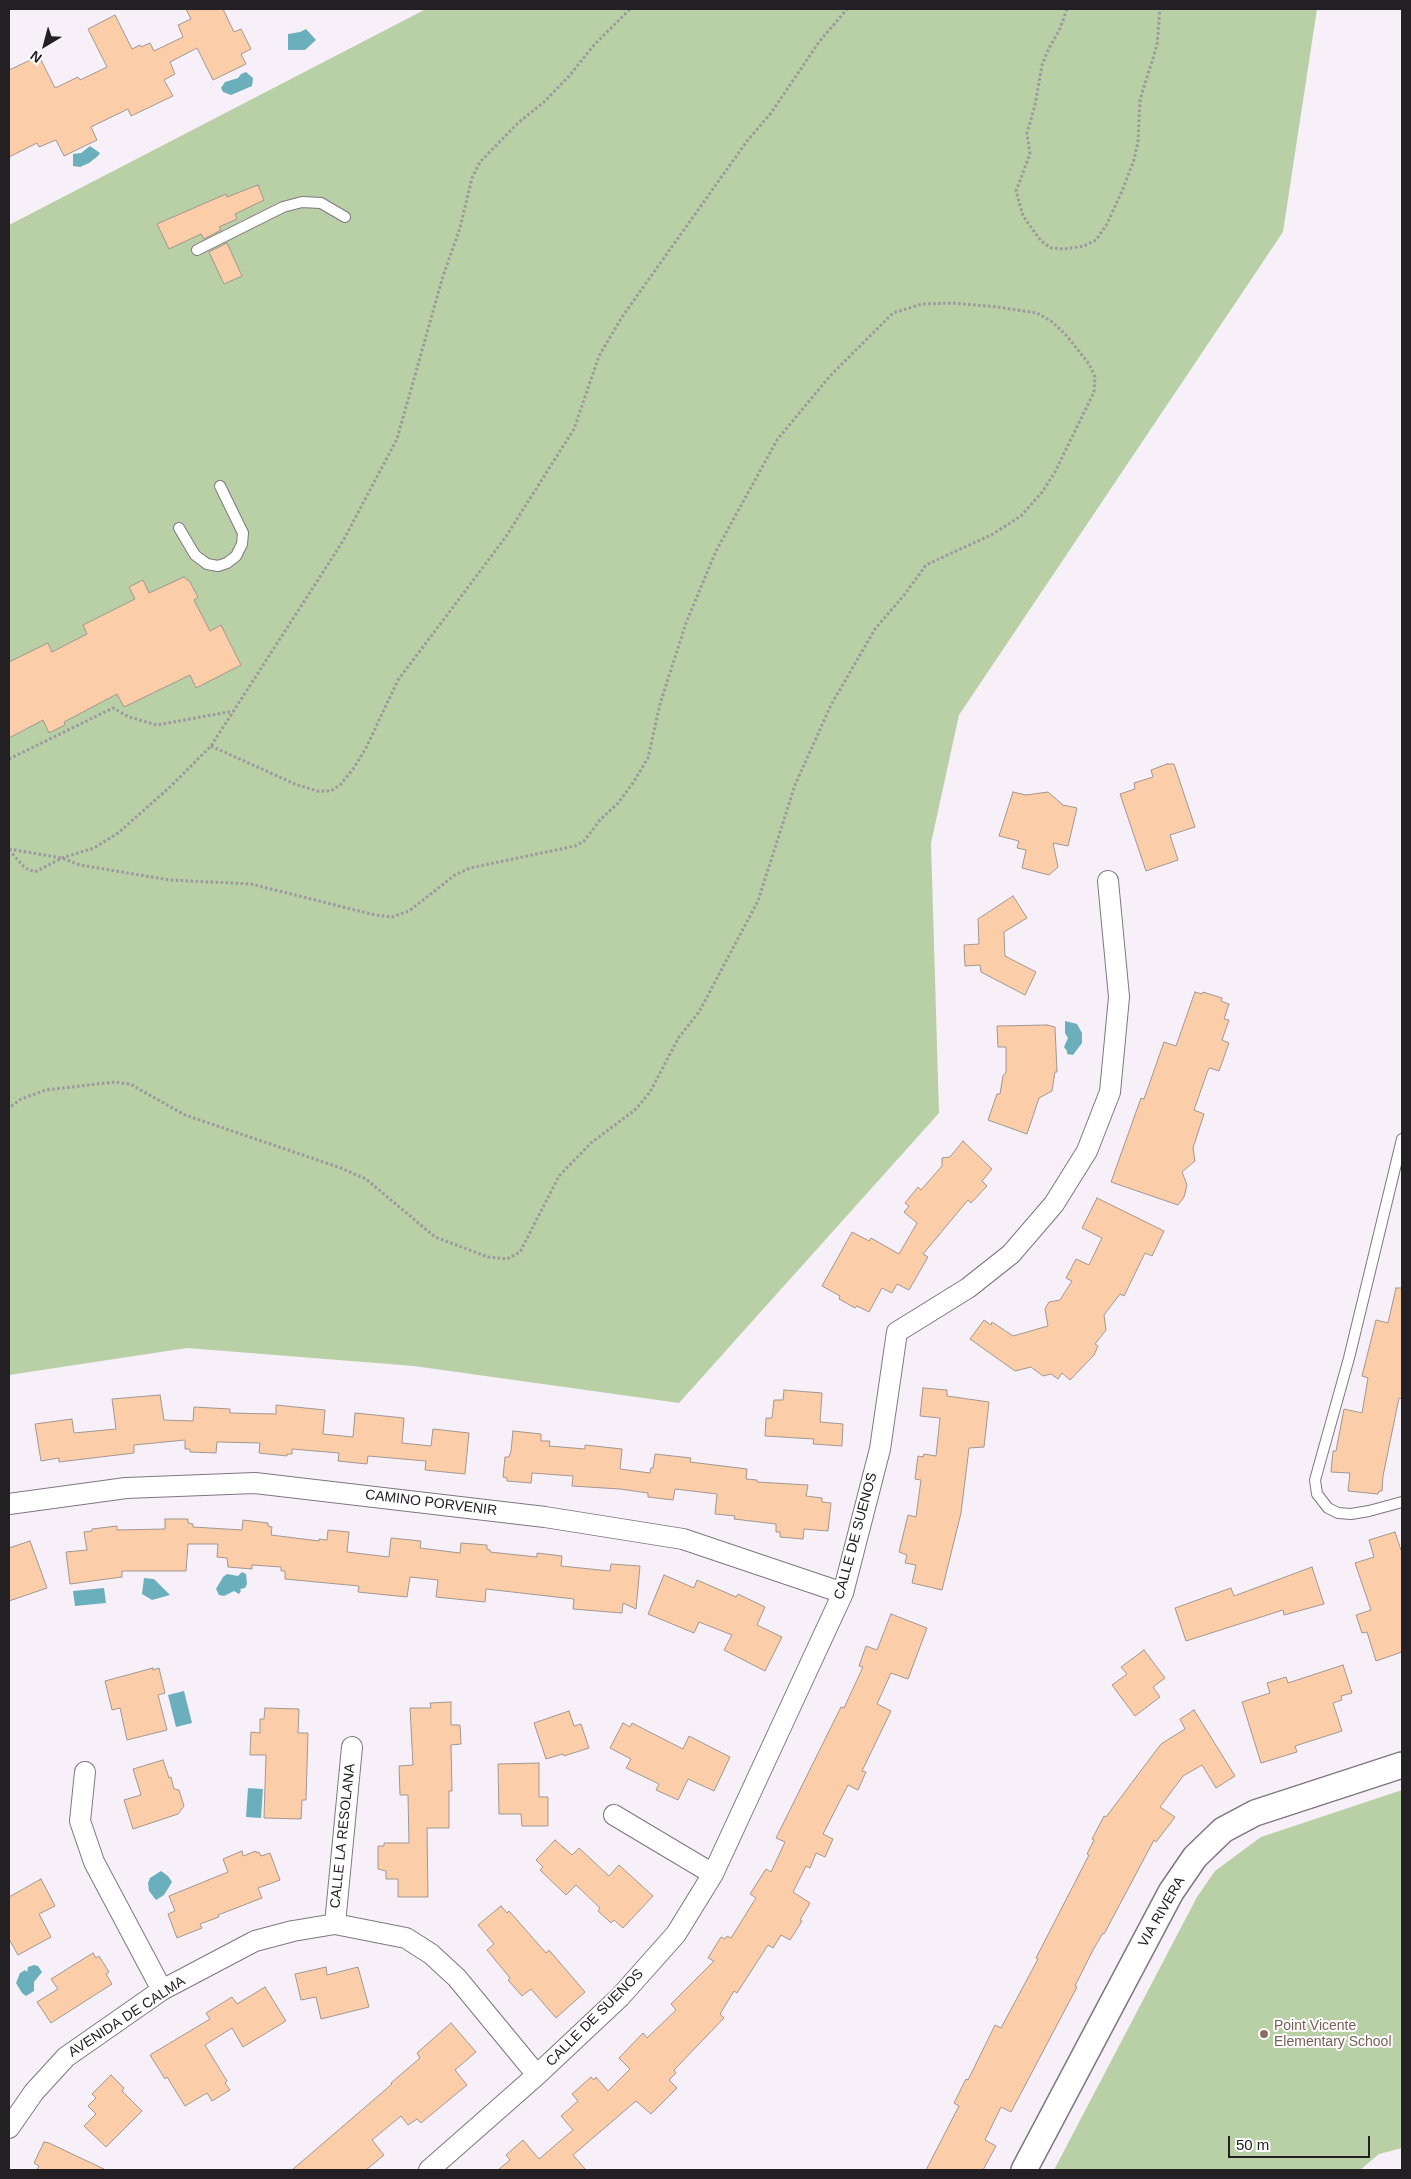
<!DOCTYPE html>
<html>
<head>
<meta charset="utf-8">
<style>
  body { margin:0 }
  #map { position:relative; width:1411px; height:2179px; overflow:hidden; background:#f8f0f9; font-family:Arial,sans-serif }
  canvas { display:block }
  .frame { position:absolute; inset:0; border:10px solid #232023; pointer-events:none }
  .north { position:absolute; left:20px; top:20px; width:50px; height:50px; -webkit-text-stroke:4px #fff; paint-order:stroke; rotate:217deg; font-size:14px; font-weight:700; line-height:20px; text-align:center; color:#232023 }
  .north::after { content:''; display:block; margin:auto; width:18px; height:22px; background:#232023; clip-path:polygon(50% 0,100% 100%,50% 72%,0 100%) }
  .scale { position:absolute; left:1228px; top:2136px; width:142px; height:22px; box-sizing:border-box; border:2px solid #232023; border-top:0; padding-left:6px; font-size:15px; line-height:18px; white-space:nowrap; color:#232023; -webkit-text-stroke:4px #fff; paint-order:stroke }
</style>
</head>
<body>
<div id="map">
<canvas width="1411" height="2179"></canvas>
<div class="frame"></div>
<div class="north">N</div>
<div class="scale">50 m</div>
</div>
<script>
const c = document.querySelector('canvas').getContext('2d');
c.lineJoin = 'round';
function fillPath(path, color) { c.fillStyle = color; c.fill(path, 'evenodd'); }
const poly = rows => new Path2D(rows.map(r => 'M' + r).join(''));
function trace(path, color, width, dash) { c.strokeStyle = color; c.lineWidth = width; c.lineCap = dash ? 'butt' : 'round'; c.setLineDash(dash || []); c.stroke(path); }
function label(font, color, halo, rows, align = 'center') {
  c.font = font + ' Arial,sans-serif'; c.lineWidth = 4; c.setLineDash([]); c.textBaseline = 'middle'; c.strokeStyle = halo; c.fillStyle = color; for (const [text, x, y, turn = 0] of rows) {
    c.save(); c.translate(x, y); c.rotate((+turn || 0) * Math.PI / 180); c.textAlign = isNaN(turn) ? turn : align; if (halo) c.strokeText(text, 0, 0); c.fillText(text, 0, 0); c.restore();
  }
}
const green = poly([
  [426,9,1317,9,1283,232,959,715,931,843,939,1113,679,1403,414,1366,187,1348,9,1375,9,225],
  [1402,1790,1402,2148,1379,2154,1360,2170,1054,2170,1197,1897,1215,1871,1261,1837]
]);
const water = poly([
  [306,29,316,40,305,50,288,50,288,34,300,32],
  [246,72,253,78,252,86,231,95,223,92,221,88,225,82,238,78,241,74],
  [90,146,100,153,98,156,89,163,80,167,73,166,73,154,81,153],
  [1065,1021,1077,1024,1082,1033,1082,1043,1073,1055,1067,1054,1067,1051,1064,1047,1068,1038,1065,1033],
  [242,1572,246,1574,247,1584,245,1588,240,1589,241,1591,239,1594,234,1591,224,1596,219,1595,216,1589,223,1577,227,1574,238,1576],
  [144,1578,154,1579,170,1595,152,1600,142,1594],
  [104,1588,106,1603,75,1606,73,1591],
  [184,1691,192,1723,176,1727,168,1695],
  [248,1788,263,1789,261,1818,246,1817],
  [161,1871,168,1876,172,1882,164,1895,156,1900,149,1891,148,1883,150,1878],
  [34,1965,38,1966,42,1972,34,1982,34,1991,26,1996,22,1993,16,1983,20,1973,25,1970,27,1972,28,1967]
]);
const building = poly([
  [186,9,223,9,234,32,241,29,251,49,241,54,246,64,213,80,197,48,170,62,175,74,164,80,173,96,131,116,128,109,91,127,97,140,64,156,56,140,39,147,37,143,9,157,9,70,39,56,55,88,78,77,80,80,107,67,88,29,115,15,132,49,140,45,141,47,150,43,154,51,183,37,178,25,191,19,186,9],
  [258,185,264,200,235,214,237,219,219,227,221,230,204,239,201,234,169,249,157,224,226,194,227,197,258,185],
  [227,243,242,276,224,284,209,252,227,243],
  [184,577,190,582,198,597,194,600,210,631,221,625,241,665,196,688,190,675,124,707,117,694,64,722,65,725,49,733,43,720,9,738,9,662,48,643,52,652,87,634,83,625,135,599,129,587,143,580,149,593,184,577],
  [1167,764,1174,764,1195,827,1170,835,1178,860,1146,871,1120,794,1135,789,1134,783,1153,777,1151,770,1167,764],
  [1013,792,1026,795,1048,792,1063,805,1077,808,1068,846,1053,843,1058,867,1049,875,1022,868,1026,850,1017,848,1019,841,999,836,1013,792],
  [1013,896,1027,918,1004,932,1005,956,1036,972,1025,995,981,972,980,965,965,966,964,945,979,944,978,919,1013,896],
  [1195,992,1202,994,1203,992,1222,998,1221,1001,1229,1004,1224,1019,1229,1020,1222,1040,1229,1043,1219,1071,1210,1068,1208,1070,1194,1110,1204,1114,1193,1148,1195,1161,1182,1172,1187,1185,1184,1197,1178,1205,1111,1182,1141,1098,1144,1099,1164,1042,1176,1046,1195,992],
  [1047,1025,1055,1027,1057,1072,1055,1072,1052,1091,1039,1098,1027,1134,988,1120,997,1094,1000,1094,1003,1076,1006,1072,1006,1047,998,1047,997,1026,1047,1025],
  [963,1141,992,1169,982,1181,987,1186,971,1203,968,1200,923,1254,928,1257,909,1290,897,1284,892,1293,882,1288,869,1312,857,1306,855,1308,839,1299,840,1296,822,1286,852,1232,869,1241,871,1238,899,1254,917,1223,904,1212,909,1206,905,1203,918,1187,921,1190,942,1166,942,1158,950,1157,963,1141],
  [1097,1198,1164,1231,1152,1256,1145,1253,1124,1296,1120,1294,1104,1315,1106,1330,1095,1344,1098,1346,1094,1355,1070,1380,1062,1373,1058,1379,1051,1374,1043,1376,1031,1367,1015,1371,970,1339,984,1320,991,1325,992,1322,1013,1336,1048,1326,1045,1309,1049,1302,1060,1300,1072,1281,1066,1278,1076,1259,1089,1265,1102,1238,1082,1228,1097,1198],
  [1396,1288,1402,1288,1402,1399,1399,1398,1383,1476,1382,1491,1379,1491,1378,1494,1348,1491,1350,1473,1331,1472,1333,1451,1336,1451,1344,1409,1362,1413,1368,1378,1362,1376,1376,1320,1388,1323,1396,1288],
  [923,1388,947,1390,947,1396,989,1402,984,1447,969,1448,961,1513,942,1590,912,1583,916,1565,905,1563,907,1555,899,1552,908,1515,916,1517,921,1480,915,1479,918,1456,923,1457,924,1454,936,1456,940,1418,920,1416,923,1388],
  [784,1390,822,1393,820,1422,843,1424,842,1446,813,1444,814,1439,765,1436,766,1418,772,1418,774,1400,783,1400,784,1390],
  [160,1395,164,1420,193,1421,194,1407,230,1409,230,1413,276,1414,276,1405,325,1410,323,1434,353,1437,355,1413,404,1418,402,1443,431,1446,433,1429,469,1433,465,1474,425,1470,426,1461,368,1456,367,1464,338,1461,339,1453,292,1449,292,1454,287,1454,287,1456,259,1453,260,1443,217,1442,216,1453,190,1452,190,1449,185,1449,185,1440,134,1445,134,1453,59,1462,59,1458,41,1461,35,1424,72,1419,74,1433,116,1429,112,1399,160,1395],
  [513,1431,541,1434,541,1441,550,1441,549,1446,585,1449,585,1445,622,1449,620,1469,650,1473,651,1468,653,1468,655,1454,691,1458,690,1462,747,1469,746,1479,757,1480,757,1482,808,1485,806,1496,822,1498,822,1502,831,1503,828,1531,804,1529,803,1539,780,1537,780,1532,776,1532,776,1524,734,1519,735,1516,715,1514,717,1494,675,1489,673,1500,648,1497,648,1493,620,1489,572,1486,573,1476,532,1473,531,1483,507,1481,507,1478,503,1477,505,1457,509,1457,511,1451,513,1431],
  [165,1519,188,1519,188,1523,193,1524,193,1527,242,1530,243,1520,268,1523,268,1526,272,1527,271,1535,319,1541,319,1539,327,1540,328,1530,349,1532,347,1552,389,1557,391,1538,421,1541,420,1548,460,1553,461,1543,487,1545,487,1549,490,1550,490,1552,537,1557,537,1553,562,1556,561,1566,610,1571,611,1564,640,1566,636,1609,623,1603,622,1613,573,1609,574,1599,486,1589,485,1602,436,1597,438,1580,410,1577,407,1597,358,1592,359,1586,285,1579,285,1571,281,1571,281,1567,252,1565,252,1569,228,1567,227,1558,217,1557,218,1544,188,1544,186,1571,122,1571,122,1577,70,1584,66,1552,87,1550,84,1532,92,1531,92,1529,117,1526,117,1530,165,1529,165,1519],
  [1395,1532,1402,1553,1402,1652,1376,1661,1367,1632,1362,1633,1356,1615,1371,1610,1355,1563,1374,1557,1369,1540,1395,1532],
  [30,1541,47,1588,9,1601,9,1548,30,1541],
  [1312,1567,1324,1604,1284,1615,1283,1610,1186,1641,1175,1608,1231,1588,1234,1596,1312,1567],
  [664,1575,694,1588,697,1580,736,1597,738,1594,765,1607,757,1625,782,1637,765,1671,724,1650,732,1635,699,1622,694,1633,648,1614,664,1575],
  [891,1614,927,1628,908,1679,891,1673,877,1704,891,1711,862,1771,866,1772,858,1790,848,1785,823,1834,833,1839,825,1857,816,1853,810,1868,806,1866,793,1892,810,1903,800,1920,802,1921,790,1940,781,1935,773,1948,768,1945,737,1993,734,1991,720,2014,724,2018,674,2070,676,2073,669,2080,677,2088,651,2114,636,2101,573,2155,586,2170,498,2170,510,2160,506,2155,523,2140,539,2159,573,2130,561,2116,578,2101,572,2094,591,2077,594,2080,596,2077,608,2091,630,2069,619,2058,643,2033,647,2038,676,2010,671,2004,714,1961,708,1958,721,1937,725,1939,727,1936,731,1938,756,1898,750,1894,766,1869,771,1872,785,1842,776,1838,841,1707,844,1708,863,1667,859,1666,866,1646,877,1650,891,1614],
  [1144,1650,1165,1678,1153,1687,1160,1697,1135,1716,1112,1685,1127,1674,1121,1667,1144,1650],
  [1343,1665,1352,1693,1341,1696,1342,1700,1333,1703,1342,1731,1295,1746,1297,1752,1261,1763,1242,1702,1270,1693,1267,1683,1286,1677,1288,1683,1343,1665],
  [153,1668,153,1670,159,1668,165,1693,158,1695,167,1730,127,1740,120,1708,112,1710,105,1681,153,1668],
  [451,1702,451,1725,460,1725,461,1744,451,1745,452,1791,449,1791,449,1828,427,1828,428,1897,398,1897,398,1879,386,1879,386,1871,378,1869,378,1846,384,1846,384,1843,409,1843,408,1795,400,1795,399,1766,413,1765,410,1708,431,1708,430,1703,451,1702],
  [265,1708,299,1709,298,1733,308,1733,306,1800,302,1800,301,1819,264,1818,266,1755,250,1755,251,1732,260,1733,260,1719,264,1719,265,1708],
  [1194,1710,1235,1776,1216,1788,1202,1765,1183,1776,1160,1807,1175,1817,1156,1842,1154,1840,1104,1934,1103,1933,1093,1950,1075,1986,1077,1987,1011,2112,1001,2107,985,2140,996,2146,983,2170,926,2170,959,2106,954,2103,966,2079,968,2080,995,2025,1001,2028,1038,1959,1036,1958,1089,1855,1087,1854,1094,1840,1092,1839,1104,1816,1106,1817,1161,1744,1185,1729,1180,1719,1194,1710],
  [569,1711,574,1726,581,1724,589,1748,564,1756,563,1754,546,1759,534,1723,569,1711],
  [623,1723,630,1727,632,1723,683,1749,689,1736,730,1757,714,1791,688,1779,678,1800,656,1790,659,1784,626,1768,631,1759,610,1748,623,1723],
  [163,1760,169,1778,171,1777,174,1789,179,1790,184,1806,178,1814,133,1829,124,1800,141,1795,133,1769,163,1760],
  [539,1763,539,1797,548,1797,548,1826,522,1826,521,1814,499,1814,498,1764,539,1763],
  [555,1840,572,1855,579,1848,609,1876,619,1865,653,1896,625,1926,623,1928,614,1920,611,1923,598,1911,600,1908,576,1885,566,1895,540,1870,543,1867,536,1860,555,1840],
  [242,1851,243,1856,256,1851,257,1853,259,1852,261,1856,270,1853,280,1880,258,1888,262,1898,218,1915,219,1917,200,1924,202,1928,177,1938,168,1914,175,1911,169,1896,228,1872,223,1859,242,1851],
  [41,1879,55,1906,39,1914,51,1937,18,1955,9,1939,9,1897,41,1879],
  [501,1906,507,1913,509,1911,546,1953,549,1950,585,1992,556,2018,531,1989,522,1996,508,1980,510,1978,487,1950,494,1944,478,1925,501,1906],
  [93,1953,96,1958,99,1956,109,1972,106,1974,112,1984,51,2023,37,2002,58,1989,51,1979,93,1953],
  [326,1967,327,1975,358,1967,369,2007,321,2019,316,1997,301,2000,295,1974,326,1967],
  [265,1987,286,2021,243,2047,232,2028,205,2045,227,2081,225,2083,230,2090,212,2101,207,2093,185,2106,167,2077,165,2079,150,2055,210,2019,206,2013,232,1997,237,2004,265,1987],
  [451,2023,476,2052,455,2070,467,2085,421,2123,417,2119,408,2125,401,2116,372,2140,384,2155,366,2170,292,2170,392,2084,391,2083,420,2058,417,2053,451,2023],
  [111,2075,124,2088,122,2091,142,2111,106,2147,84,2126,96,2114,88,2106,96,2098,92,2094,111,2075],
  [44,2142,49,2143,106,2170,37,2170,39,2166,34,2163,44,2142]
]);
const path = poly([
  [1067,9,1059,31,1049,48,1042,65,1035,105,1027,133,1030,154,1016,191,1023,216,1041,241,1051,248,1064,249,1084,246,1096,240,1107,224,1122,191,1134,160,1138,141,1140,100,1157,45,1160,9],
  [211,746,295,784,317,791,331,791,340,785,353,769,366,748,398,680,505,538,574,429,599,356,622,317,747,141,771,113,819,42,847,9],
  [9,759,113,708,129,717,157,725,234,711],
  [9,849,62,858,80,865,170,880,251,884,375,915,392,917,409,911,455,875,470,868,575,846,584,841,600,820,618,803,633,783,648,758,660,704,686,623,716,551,777,440,829,377,893,313,922,304,953,303,998,307,1037,313,1051,321,1066,335,1089,364,1095,377,1094,392,1055,472,1043,491,1021,516,993,534,926,565,905,594,875,629,831,705,795,785,758,901,699,1012,679,1037,650,1092,636,1109,591,1143,559,1176,520,1252,507,1259,488,1257,435,1237,366,1179,341,1168,185,1115,130,1084,115,1082,46,1090,21,1099,9,1108],
  [9,850,25,868,35,872,62,858,94,848,118,833,170,787,211,746,343,541,397,439,443,276,460,228,472,178,480,162,518,123,544,102,570,75,594,45,630,9]
]);
const service = poly([
  [197,250,283,207,302,202,321,203,345,217],
  [179,528,195,555,207,564,218,566,227,563,236,556,242,544,243,533,220,486],
  [1402,1139,1349,1358,1315,1480,1317,1494,1328,1508,1338,1513,1351,1514,1369,1511,1402,1502]
]);
const minor = poly([
  [9,1504,126,1488,255,1483,545,1517,683,1539,843,1593],
  [85,1772,80,1821,94,1862,162,1990],
  [614,1815,713,1874],
  [335,1924,352,1747],
  [9,2128,34,2092,66,2057,162,1990,255,1941,293,1931,335,1924,406,1938,431,1954,457,1978,537,2075],
  [429,2170,537,2075,620,1997,676,1934,713,1874,843,1593,880,1449,897,1332,968,1288,1011,1254,1054,1204,1087,1151,1110,1092,1119,997,1108,881]
]);
const tertiary = poly([
  [1024,2170,1171,1892,1195,1857,1223,1830,1255,1813,1402,1765]
]);
const markers = [
  [1264,2034,5,"#8d6e63"]
];
const streetNames = [
  ["CAMINO PORVENIR",431,1503,7],
  ["CALLE DE SUENOS",856,1536,-75],
  ["CALLE LA RESOLANA",343,1836,-84],
  ["VIA RIVERA",1162,1912,-60],
  ["AVENIDA DE CALMA",127,2017,-33],
  ["CALLE DE SUENOS",595,2018,-45]
];
const educationNames = [
  ["Point Vicente",1274,2026],
  ["Elementary School",1274,2042]
];
fillPath(green, '#b9cfa5');
fillPath(water, '#6bafbd');
fillPath(building, '#fccda9');
trace(building, '#a19790', 1);
trace(service, '#7e777f', 12);
trace(minor, '#7e777f', 22);
trace(tertiary, '#7e777f', 28);
trace(path, '#9d979e', 3, [2.5, 2.5]);
trace(service, '#fff', 10);
trace(minor, '#fff', 20);
trace(tertiary, '#fff', 25);
for (const [x, y, r, color] of markers) { const dot = new Path2D(); dot.arc(x, y, r, 0, 2 * Math.PI); c.fillStyle = color; c.fill(dot); trace(dot, '#fff', 2); }
label('14px', '#232023', '#fff', streetNames);
label('14px', '#785e54', '#fff', educationNames, 'left');
</script>
</body>
</html>
